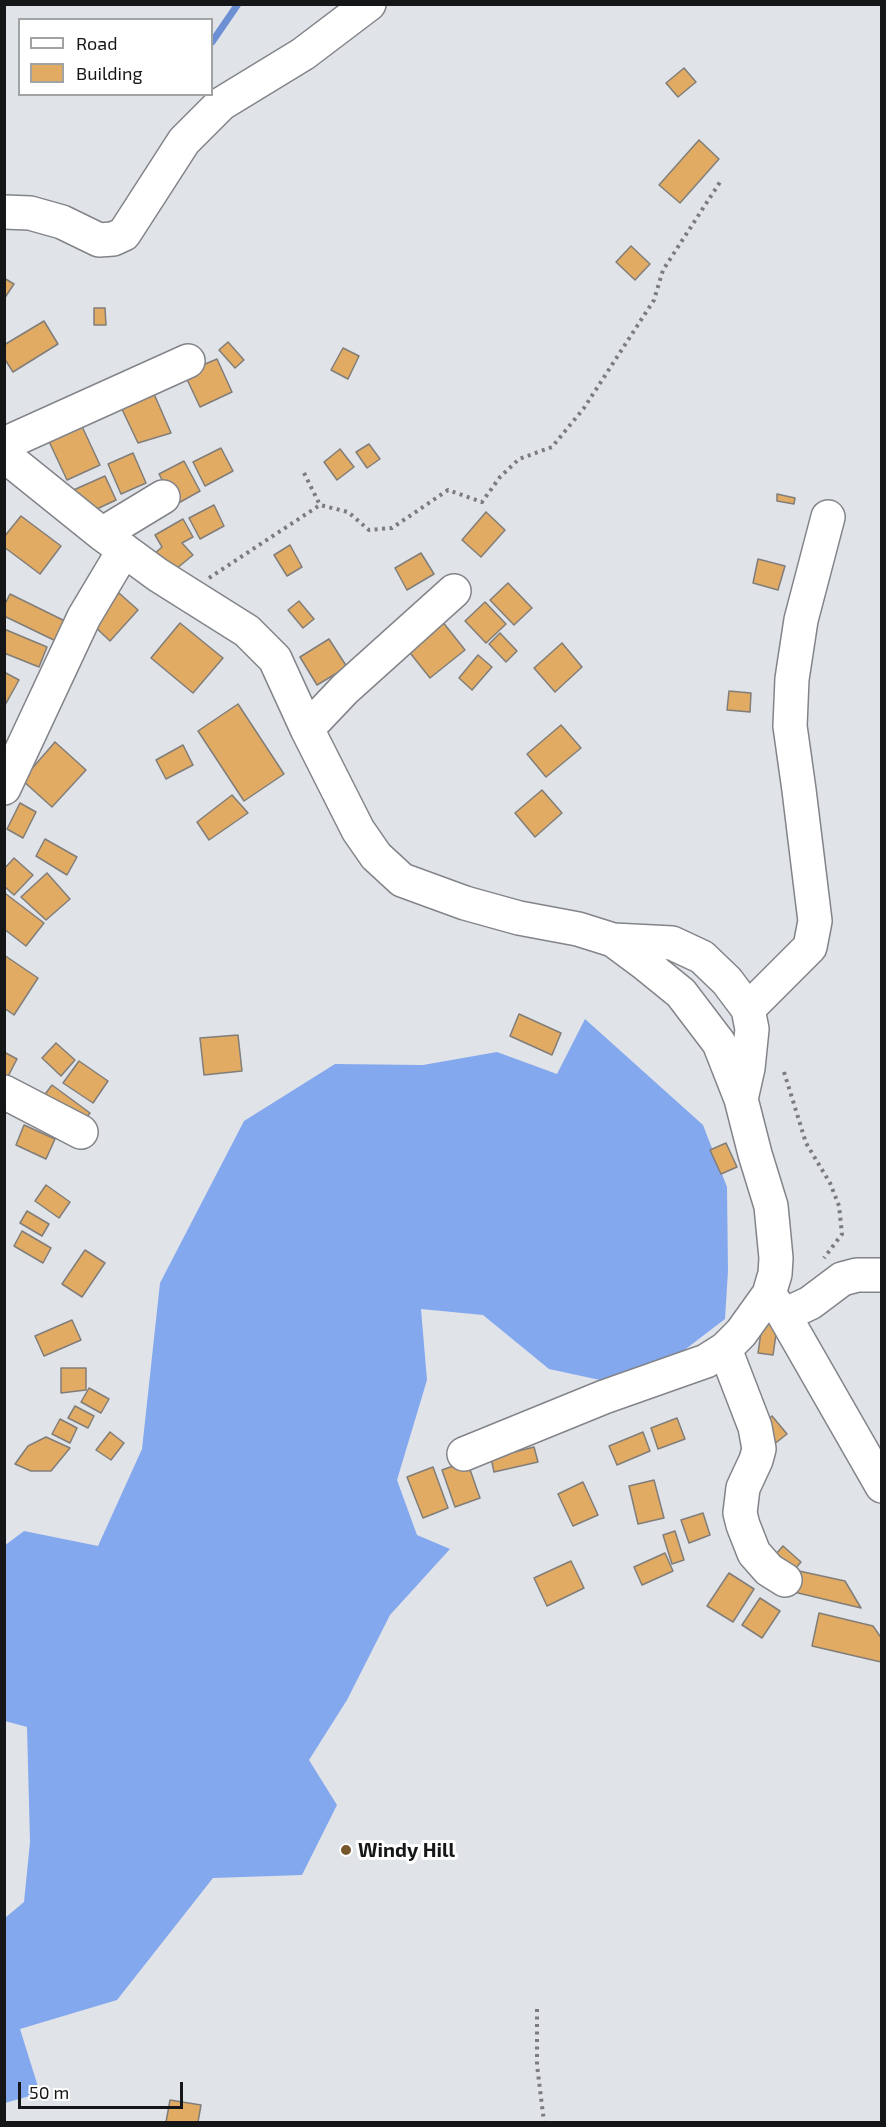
<!DOCTYPE html>
<html>
<head>
<meta charset="utf-8">
<style>
  body { margin:0 }
  #map { position:relative; width:886px; height:2127px; overflow:hidden; background:#e0e3e8; font-family:"Exo 2",sans-serif }
  canvas { display:block }
  .frame { position:absolute; inset:0; border:6px solid #151617; pointer-events:none }
  .legend { position:absolute; left:18px; top:18px; width:195px; height:78px; box-sizing:border-box; background:#fff; border:2px solid #a1a2a2; margin:0; padding:8px 10px; list-style:none; font-size:18px; color:#151617 }
  .legend li { display:flex; align-items:center; gap:12px; height:30px }
  .legend b { width:30px; border:2px solid #a1a2a2 }
  .scale { position:absolute; left:18px; top:2082px; width:165px; height:27px; box-sizing:border-box; border:3px solid #151617; border-top:0; padding-left:8px; font-size:18px; line-height:21px; white-space:nowrap; color:#151617; -webkit-text-stroke:4px #fff; paint-order:stroke }
</style>
</head>
<body>
<div id="map">
<canvas width="886" height="2127"></canvas>
<div class="frame"></div>
<ul class="legend">
<li><b style="height:8px;background:#fff"></b>Road</li>
<li><b style="height:16px;background:#e1ab63"></b>Building</li>
</ul>
<div class="scale">50 m</div>
</div>
<script>
const c = document.querySelector('canvas').getContext('2d');
c.lineJoin = 'round';
function fillPath(path, color) { c.fillStyle = color; c.fill(path, 'evenodd'); }
const poly = rows => new Path2D(rows.map(r => 'M' + r).join(''));
function trace(path, color, width, dash) { c.strokeStyle = color; c.lineWidth = width; c.lineCap = dash ? 'butt' : 'round'; c.setLineDash(dash || []); c.stroke(path); }
function label(font, color, halo, rows, align = 'center') {
  c.font = font + ' "Exo 2",sans-serif'; c.lineWidth = 6; c.setLineDash([]); c.textBaseline = 'middle'; c.strokeStyle = halo; c.fillStyle = color; for (const [text, x, y, turn = 0] of rows) {
    c.save(); c.translate(x, y); c.rotate((+turn || 0) * Math.PI / 180); c.textAlign = isNaN(turn) ? turn : align; if (halo) c.strokeText(text, 0, 0); c.fillText(text, 0, 0); c.restore();
  }
}
const forest = poly([
  [585,1019,703,1125,727,1187,728,1271,725,1319,670,1361,623,1385,549,1369,483,1315,421,1309,427,1380,397,1480,417,1535,450,1549,390,1615,347,1700,309,1760,337,1805,302,1875,213,1878,117,2000,20,2029,40,2093,5,2103,5,1918,24,1902,30,1842,27,1727,5,1721,4,1546,24,1531,98,1546,142,1449,160,1283,244,1121,335,1064,423,1065,497,1052,557,1074]
]);
const stream = poly([
  [212,42,238,4]
]);
const building = poly([
  [684,68,696,82,678,97,666,83,684,68],
  [699,140,719,159,680,203,659,185,699,140],
  [631,246,650,264,635,280,616,262,631,246],
  [4,278,14,284,4,299,4,278],
  [94,308,105,308,106,325,94,325,94,308],
  [44,321,58,344,13,372,4,358,4,345,44,321],
  [228,342,244,360,235,368,219,350,228,342],
  [343,348,359,356,348,379,331,370,343,348],
  [217,359,232,392,200,407,184,373,217,359],
  [151,387,171,433,138,443,119,403,151,387],
  [79,420,100,465,67,480,46,435,79,420],
  [369,444,380,459,367,468,356,452,369,444],
  [221,448,233,471,205,486,193,462,221,448],
  [340,449,354,467,337,480,324,462,340,449],
  [133,453,146,483,121,494,108,464,133,453],
  [184,461,200,491,175,505,159,474,184,461],
  [105,476,116,500,84,515,69,492,105,476],
  [777,494,795,498,794,504,777,501,777,494],
  [214,505,224,526,200,539,189,518,214,505],
  [486,512,505,530,481,557,462,540,486,512],
  [21,516,61,546,40,574,4,547,4,537,21,516],
  [183,519,193,537,182,543,193,555,170,574,153,555,162,547,155,535,183,519],
  [290,545,302,567,287,576,274,555,290,545],
  [421,553,434,574,407,590,395,568,421,553],
  [758,559,785,566,778,590,753,583,758,559],
  [508,583,532,608,514,625,490,600,508,583],
  [119,593,138,610,110,641,91,623,119,593],
  [10,594,69,623,60,643,4,616,4,606,10,594],
  [299,601,314,619,303,628,288,610,299,601],
  [485,602,506,624,486,643,465,621,485,602],
  [438,616,465,650,430,678,403,644,438,616],
  [180,623,223,658,193,693,151,658,180,623],
  [4,629,47,647,39,667,4,653,4,629],
  [500,633,517,651,506,662,489,644,500,633],
  [329,639,347,667,317,685,300,657,329,639],
  [562,643,582,667,555,692,534,668,562,643],
  [478,655,492,667,472,690,459,678,478,655],
  [4,672,19,680,4,707,4,672],
  [729,691,751,693,750,712,727,710,729,691],
  [238,704,284,774,244,801,198,731,238,704],
  [561,725,581,748,546,777,527,754,561,725],
  [55,742,86,770,52,807,22,780,55,742],
  [183,745,193,765,166,779,156,760,183,745],
  [542,790,562,813,535,837,515,813,542,790],
  [232,795,248,813,209,840,197,822,232,795],
  [20,803,36,812,23,838,7,829,20,803],
  [45,839,77,857,67,875,36,856,45,839],
  [14,858,33,875,14,895,4,886,4,869,14,858],
  [47,873,70,899,46,920,21,897,47,873],
  [6,894,44,923,26,946,4,929,4,896,6,894],
  [4,955,38,978,14,1015,4,1008,4,955],
  [519,1014,561,1033,552,1055,510,1036,519,1014],
  [238,1035,242,1071,204,1075,200,1038,238,1035],
  [56,1043,75,1060,61,1076,42,1058,56,1043],
  [4,1052,17,1059,4,1084,4,1052],
  [79,1061,108,1081,93,1103,63,1083,79,1061],
  [52,1085,90,1113,78,1129,40,1101,52,1085],
  [24,1125,55,1139,46,1159,16,1145,24,1125],
  [726,1143,737,1167,721,1174,710,1150,726,1143],
  [46,1185,70,1202,59,1218,35,1201,46,1185],
  [27,1211,49,1224,42,1236,20,1223,27,1211],
  [22,1231,51,1248,43,1263,14,1246,22,1231],
  [85,1250,105,1263,82,1297,62,1284,85,1250],
  [764,1311,779,1314,773,1355,758,1353,764,1311],
  [72,1320,81,1340,44,1356,35,1336,72,1320],
  [61,1368,86,1368,86,1390,61,1393,61,1368],
  [89,1388,109,1399,101,1413,81,1402,89,1388],
  [75,1406,94,1416,88,1428,68,1418,75,1406],
  [772,1416,787,1434,773,1445,758,1428,772,1416],
  [677,1418,685,1439,658,1449,651,1428,677,1418],
  [60,1419,77,1428,70,1443,52,1434,60,1419],
  [110,1432,124,1443,111,1460,96,1450,110,1432],
  [643,1432,650,1451,617,1465,609,1446,643,1432],
  [46,1437,70,1448,51,1471,31,1471,15,1464,28,1446,46,1437],
  [534,1447,538,1462,494,1472,491,1458,534,1447],
  [467,1461,480,1498,455,1507,442,1470,467,1461],
  [433,1467,448,1508,423,1518,407,1477,433,1467],
  [654,1480,664,1518,638,1524,629,1486,654,1480],
  [583,1482,598,1515,573,1526,558,1494,583,1482],
  [703,1513,710,1535,689,1543,681,1520,703,1513],
  [675,1531,684,1560,672,1564,663,1535,675,1531],
  [783,1546,801,1562,787,1578,769,1562,783,1546],
  [665,1553,673,1571,642,1585,634,1567,665,1553],
  [571,1561,584,1588,547,1606,534,1578,571,1561],
  [799,1571,845,1581,861,1608,794,1592,799,1571],
  [729,1573,754,1589,733,1622,707,1606,729,1573],
  [760,1598,780,1611,762,1638,742,1625,760,1598],
  [819,1613,873,1626,882,1639,881,1662,812,1646,819,1613],
  [170,2100,201,2105,198,2122,166,2122,170,2100]
]);
const path = poly([
  [304,473,320,505],
  [209,578,320,505,348,512,369,530,392,528,448,490,482,502,500,477,519,459,552,447,584,408,654,300,663,270,722,179],
  [784,1072,806,1143,830,1183,839,1206,842,1234,824,1258],
  [537,2009,537,2065,544,2122]
]);
const minor = poly([
  [4,212,30,213,62,222,99,240,113,239,124,234,184,141,221,104,303,54,369,4],
  [4,444,188,361],
  [4,455,102,534,158,575,247,631,275,659,307,729,358,830,376,856,402,880,465,903,519,918,578,929,613,940,644,963,681,993,719,1043,741,1099,755,1154,771,1206,776,1258,775,1274,769,1294,784,1315,882,1486],
  [102,534,163,497],
  [307,729,345,689,454,591],
  [4,788,84,617,124,550],
  [613,940,672,943,702,957,727,981,748,1009,752,1029,748,1068,741,1099],
  [748,1009,810,947,815,921,799,790,790,726,792,679,801,620,828,517],
  [4,1092,81,1132],
  [784,1315,810,1303,842,1279,857,1275,882,1275],
  [725,1349,755,1427,759,1449,756,1460,743,1488,740,1513,743,1525,754,1553,769,1570,785,1580],
  [464,1454,604,1397,706,1361,725,1349,741,1333,769,1294]
]);
const markers = [
  [346,1850,6,"#76572c"]
];
const poiNames = [
  ["Windy Hill",358,1850]
];
fillPath(forest, '#84a8ee');
trace(stream, '#6d90d4', 7);
fillPath(building, '#e1ab63');
trace(building, '#817d79', 1.5);
trace(minor, '#828489', 36);
trace(path, '#7a7c7f', 4, [3, 4.5]);
trace(minor, '#fff', 33);
for (const [x, y, r, color] of markers) { const dot = new Path2D(); dot.arc(x, y, r, 0, 2 * Math.PI); c.fillStyle = color; c.fill(dot); trace(dot, '#fff', 2); }
label('bold 20px', '#151617', '#fff', poiNames, 'left');
</script>
</body>
</html>
